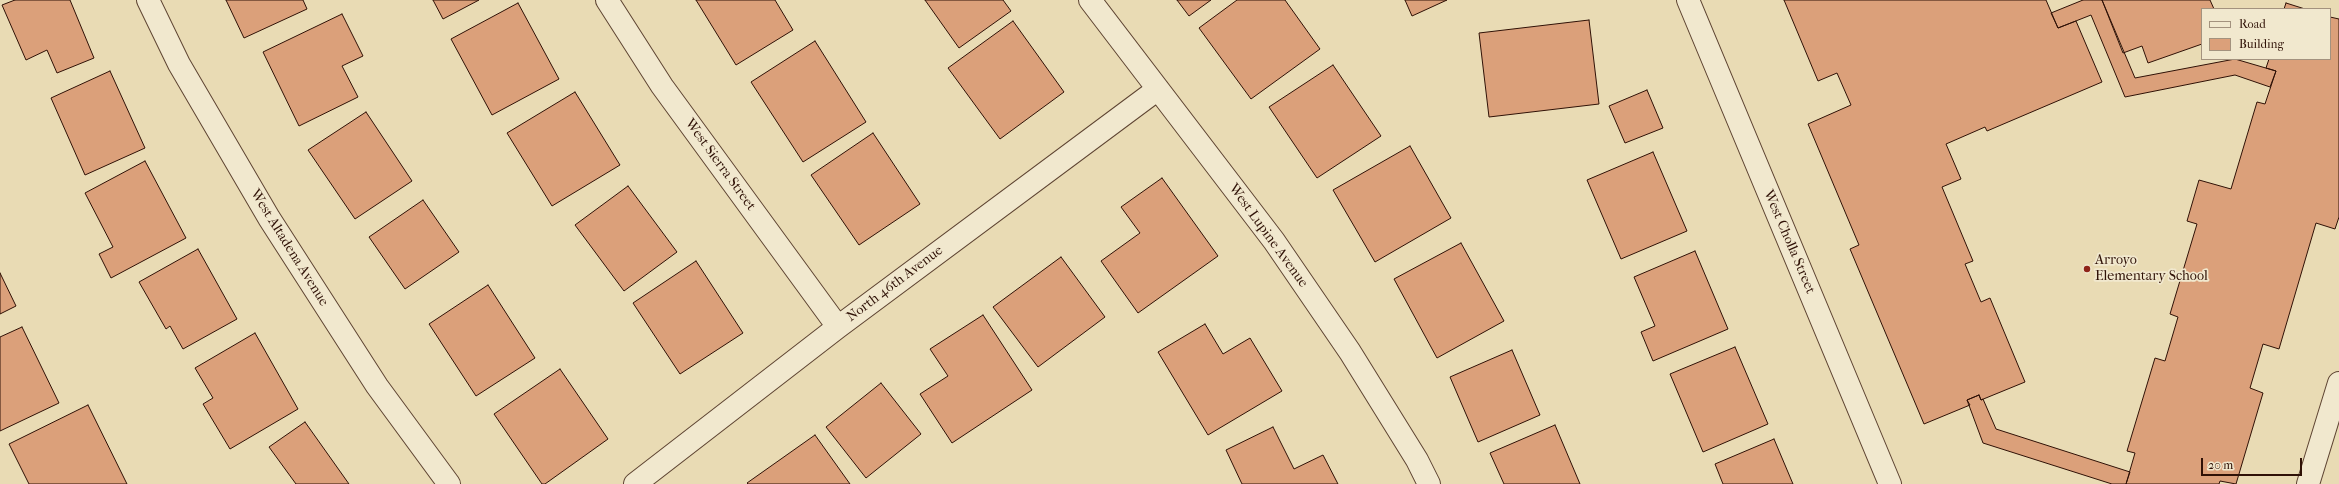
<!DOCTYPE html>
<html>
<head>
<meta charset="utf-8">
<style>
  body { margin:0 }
  #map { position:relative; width:2339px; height:484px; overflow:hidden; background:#e9dbb4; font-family:"IM FELL French Canon",serif }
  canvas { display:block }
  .legend { position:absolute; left:2201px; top:8px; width:130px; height:52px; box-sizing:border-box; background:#f1e8ce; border:1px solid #a3927e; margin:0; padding:5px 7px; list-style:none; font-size:12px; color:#2f1106 }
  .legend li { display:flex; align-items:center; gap:8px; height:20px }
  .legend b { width:20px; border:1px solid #a3927e }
  .scale { position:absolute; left:2201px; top:458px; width:101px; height:18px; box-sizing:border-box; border:2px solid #2f1106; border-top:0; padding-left:5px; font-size:12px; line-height:14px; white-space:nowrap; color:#2f1106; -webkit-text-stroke:3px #f1e8ce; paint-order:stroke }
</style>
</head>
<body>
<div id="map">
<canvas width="2339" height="484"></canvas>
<ul class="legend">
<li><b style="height:5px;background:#f1e8ce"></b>Road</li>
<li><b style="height:11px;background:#dba07a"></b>Building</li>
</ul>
<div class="scale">20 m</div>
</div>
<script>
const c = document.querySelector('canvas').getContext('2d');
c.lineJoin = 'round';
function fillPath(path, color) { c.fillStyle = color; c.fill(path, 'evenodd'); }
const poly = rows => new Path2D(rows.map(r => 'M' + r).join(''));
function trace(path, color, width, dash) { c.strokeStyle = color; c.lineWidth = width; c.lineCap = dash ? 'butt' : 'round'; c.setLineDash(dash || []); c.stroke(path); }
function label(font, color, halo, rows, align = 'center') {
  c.font = font + ' "IM FELL French Canon",serif'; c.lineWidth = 3.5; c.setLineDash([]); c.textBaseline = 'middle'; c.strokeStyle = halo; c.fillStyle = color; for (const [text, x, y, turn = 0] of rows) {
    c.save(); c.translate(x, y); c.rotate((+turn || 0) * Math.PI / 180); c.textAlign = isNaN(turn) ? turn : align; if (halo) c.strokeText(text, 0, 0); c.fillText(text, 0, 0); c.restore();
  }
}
const building = poly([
  [15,0,70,0,94,58,57,73,47,50,26,60,2,5,15,0],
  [226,0,303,0,307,9,244,38,226,0],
  [433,0,479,0,443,19,433,0],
  [696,0,775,0,793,30,736,65,696,0],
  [925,0,1003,0,1011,11,959,48,925,0],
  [1177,0,1211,0,1189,16,1177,0],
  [1237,0,1285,0,1320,49,1251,99,1199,28,1237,0],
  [1405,0,1447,0,1412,16,1405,0],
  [1784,0,2046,0,2058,28,2076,21,2102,82,1987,131,1985,127,1946,144,1961,179,1942,187,1973,261,1965,264,1981,302,1990,298,2025,382,1981,400,1979,395,1967,400,1970,405,1924,424,1850,249,1859,245,1808,124,1851,105,1837,73,1818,81,1784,0],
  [2083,0,2102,0,2135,78,2235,59,2276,71,2270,87,2235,75,2125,97,2091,15,2058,28,2051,13,2083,0],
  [2102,0,2210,0,2214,9,2202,9,2202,44,2148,63,2142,46,2123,53,2102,0],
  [518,3,559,79,492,115,451,39,518,3],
  [2286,3,2305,9,2284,9,2286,3],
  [342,14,363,56,342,66,358,97,299,126,263,52,342,14],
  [2330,17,2339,19,2339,217,2335,229,2316,223,2279,349,2263,344,2250,388,2263,393,2236,484,2220,481,2219,484,2126,484,2135,453,2127,451,2155,358,2165,361,2178,317,2170,314,2197,224,2187,221,2199,180,2231,189,2257,102,2265,104,2276,71,2266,68,2269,59,2330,59,2330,17],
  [1589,20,1599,104,1489,117,1479,33,1589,20],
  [1013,21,1064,92,1000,139,948,68,1013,21],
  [815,41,866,122,803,162,751,82,815,41],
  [1333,65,1381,136,1317,178,1269,107,1333,65],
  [110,71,145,148,85,175,51,98,110,71],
  [1647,90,1663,128,1625,143,1609,106,1647,90],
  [575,92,620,165,552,206,507,133,575,92],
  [366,112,412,181,355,219,308,150,366,112],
  [873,133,920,204,859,245,811,175,873,133],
  [1410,146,1451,218,1375,262,1333,190,1410,146],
  [1653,152,1687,231,1621,259,1587,180,1653,152],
  [145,161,186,238,111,278,99,254,113,247,85,193,145,161],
  [1162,178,1218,256,1138,313,1101,261,1140,233,1121,207,1162,178],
  [628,186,677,252,624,291,575,225,628,186],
  [423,200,459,252,405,289,369,237,423,200],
  [1461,243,1504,321,1437,358,1394,279,1461,243],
  [198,249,237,319,183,349,170,326,166,329,139,282,198,249],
  [1695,251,1728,329,1653,361,1641,332,1655,326,1634,277,1695,251],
  [1061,257,1105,317,1038,367,993,307,1061,257],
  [696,261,743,333,680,374,633,303,696,261],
  [0,273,16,306,0,314,0,273],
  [488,285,535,358,476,396,429,324,488,285],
  [983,315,1032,390,952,443,920,394,948,376,930,349,983,315],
  [1205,324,1223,354,1250,338,1282,391,1208,435,1158,352,1205,324],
  [22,327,59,403,0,431,0,337,22,327],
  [255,333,298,409,230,449,203,404,213,398,195,368,255,333],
  [1735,347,1768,424,1703,452,1670,374,1735,347],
  [1512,350,1540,415,1478,442,1450,377,1512,350],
  [560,369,608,439,545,484,542,484,494,414,560,369],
  [881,383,921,434,866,478,826,427,881,383],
  [1979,395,1981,400,1983,399,1996,429,2130,472,2126,484,2112,484,1983,443,1967,400,1979,395],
  [88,405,127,484,29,484,9,444,88,405],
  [305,422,349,484,296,484,269,447,305,422],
  [1555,425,1580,484,1504,484,1490,453,1555,425],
  [1273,427,1294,469,1323,455,1338,484,1242,484,1226,450,1273,427],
  [815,435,850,484,748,484,747,483,815,435],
  [1774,439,1793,484,1723,484,1715,464,1774,439]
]);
const minor = poly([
  [148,0,179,64,269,218,377,386,449,484],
  [607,0,662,86,838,327],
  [1090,0,1274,241,1350,352,1417,460,1429,484],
  [1688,0,1890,484],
  [635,484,838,327,1158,89],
  [2308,484,2339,383]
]);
const markers = [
  [2087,269,4,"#8f2418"]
];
const streetNames = [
  ["West Sierra Street",720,165,54],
  ["West Lupine Avenue",1268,236,54],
  ["West Cholla Street",1789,242,67],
  ["West Altadena Avenue",289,248,58],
  ["North 46th Avenue",895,284,-37]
];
const poiNames = [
  ["Arroyo",2095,261],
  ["Elementary School",2095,277]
];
fillPath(building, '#dba07a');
trace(building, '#2f1106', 1);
trace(minor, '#5e4432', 24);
trace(minor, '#f1e8ce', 22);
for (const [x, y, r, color] of markers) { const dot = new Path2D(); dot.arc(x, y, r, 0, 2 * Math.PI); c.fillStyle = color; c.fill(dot); trace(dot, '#f1e8ce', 1.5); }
label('14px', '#2f1106', '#f1e8ce', streetNames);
label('14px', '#2f1106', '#f1e8ce', poiNames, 'left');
</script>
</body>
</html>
